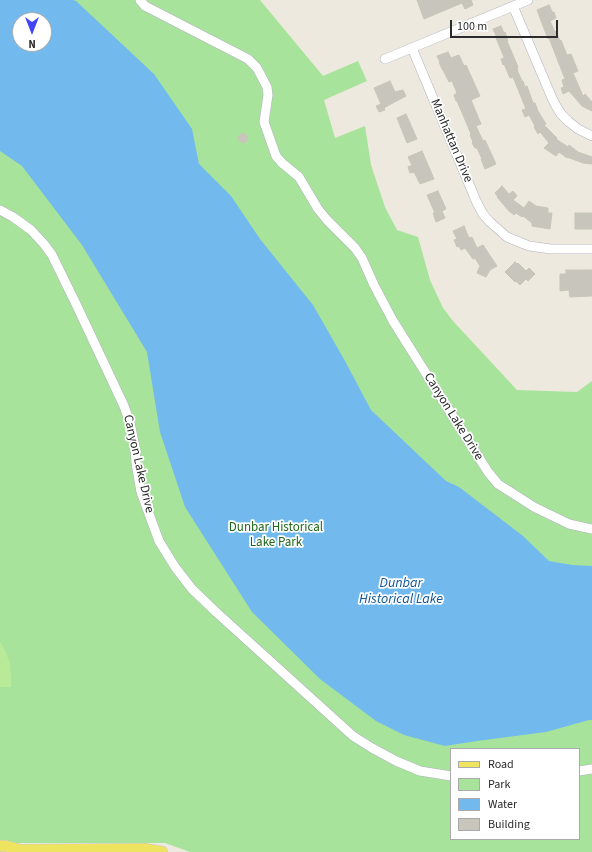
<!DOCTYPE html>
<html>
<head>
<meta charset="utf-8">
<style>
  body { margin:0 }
  #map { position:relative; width:592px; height:852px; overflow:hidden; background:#ede9de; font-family:"Source Sans 3",sans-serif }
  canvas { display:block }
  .legend { position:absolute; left:450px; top:748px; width:130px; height:92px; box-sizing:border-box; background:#fff; border:1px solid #aaa; margin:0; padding:5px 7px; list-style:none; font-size:12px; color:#2b2b2b }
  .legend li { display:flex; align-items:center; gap:8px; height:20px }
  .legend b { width:20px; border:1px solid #aaa }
  .north { position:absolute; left:12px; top:12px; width:40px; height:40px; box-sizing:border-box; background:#fff; border:1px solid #aaa; border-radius:50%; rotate:180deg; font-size:11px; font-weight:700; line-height:16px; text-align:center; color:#2b2b2b }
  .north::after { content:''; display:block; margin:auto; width:14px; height:18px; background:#4045f8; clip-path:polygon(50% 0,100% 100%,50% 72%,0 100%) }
  .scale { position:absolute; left:450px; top:20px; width:108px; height:18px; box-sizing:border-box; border:2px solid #2b2b2b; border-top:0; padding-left:5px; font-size:12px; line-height:14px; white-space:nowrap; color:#2b2b2b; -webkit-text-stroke:3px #fff; paint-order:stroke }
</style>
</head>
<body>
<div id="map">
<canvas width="592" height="852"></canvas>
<ul class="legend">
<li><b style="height:5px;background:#efe460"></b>Road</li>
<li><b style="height:11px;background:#a8e39b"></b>Park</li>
<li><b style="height:11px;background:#72b9ed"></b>Water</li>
<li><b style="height:11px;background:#c8c5bd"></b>Building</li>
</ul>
<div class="north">N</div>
<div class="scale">100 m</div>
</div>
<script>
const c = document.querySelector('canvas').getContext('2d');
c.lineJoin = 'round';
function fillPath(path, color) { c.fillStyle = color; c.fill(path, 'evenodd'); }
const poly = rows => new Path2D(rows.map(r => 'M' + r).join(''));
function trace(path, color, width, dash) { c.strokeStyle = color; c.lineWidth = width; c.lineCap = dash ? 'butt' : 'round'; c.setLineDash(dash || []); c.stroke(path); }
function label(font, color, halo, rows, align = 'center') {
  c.font = font + ' "Source Sans 3",sans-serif'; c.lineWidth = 3.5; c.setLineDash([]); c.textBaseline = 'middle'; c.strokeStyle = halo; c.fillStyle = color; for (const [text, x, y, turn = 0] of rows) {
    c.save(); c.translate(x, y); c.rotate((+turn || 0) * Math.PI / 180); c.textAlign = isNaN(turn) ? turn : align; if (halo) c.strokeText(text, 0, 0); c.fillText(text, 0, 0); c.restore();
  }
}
const green = poly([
  [0,0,260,0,323,76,358,61,367,81,324,100,335,138,365,126,371,165,385,207,397,230,418,237,430,280,443,308,453,321,517,390,577,392,592,381,592,852,190,852,165,843,0,843],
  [20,20,44,20,44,44,20,44],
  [451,749,579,749,579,839,451,839]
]);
const pitch = poly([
  [0,642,5,650,10,664,11,675,11,687,0,687]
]);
const water = poly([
  [0,0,73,0,76,1,154,74,192,129,199,164,231,196,260,239,313,305,345,361,371,410,446,481,459,487,523,536,549,561,572,565,592,566,592,720,589,720,546,732,477,741,445,746,404,735,376,721,320,679,252,612,185,507,160,432,147,352,82,245,22,166,0,151],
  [20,20,44,20,44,44,20,44]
]);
const building = poly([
  [417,0,471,0,473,5,465,9,462,3,424,19,417,0],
  [549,5,553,13,554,12,556,18,550,21,555,32,556,31,560,41,561,40,567,55,571,54,578,71,573,73,583,96,585,94,592,102,592,111,582,106,569,91,563,94,561,88,564,87,562,80,565,79,549,38,548,39,537,10,549,5],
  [501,26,504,33,505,32,508,41,507,41,518,67,517,68,518,70,517,70,522,81,523,81,525,87,527,86,533,103,535,103,538,111,546,124,544,125,557,138,556,139,568,147,569,145,578,152,592,157,592,164,583,163,567,157,567,158,559,152,556,156,544,148,549,143,540,132,538,134,534,127,535,126,529,115,525,117,522,110,526,109,513,77,510,78,504,64,503,65,501,59,504,58,504,57,496,38,497,38,493,29,501,26],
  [448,52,451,58,459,55,464,66,466,65,480,96,471,100,481,124,476,126,483,141,485,140,496,164,485,169,481,159,482,159,477,148,475,148,472,143,473,142,470,135,471,134,463,115,457,101,456,101,454,95,457,93,452,81,449,82,444,72,442,69,439,62,440,62,437,56,448,52],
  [390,81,395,92,403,90,406,96,389,105,384,108,385,110,379,112,376,106,381,104,374,88,390,81],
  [406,114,417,139,407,143,397,118,406,114],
  '238.5 138a4.5 4.5 0 1 1 9 0a4.5 4.5 0 1 1-9 0Z',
  [422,151,434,179,420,184,414,172,410,173,408,167,412,165,408,157,422,151],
  [502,186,509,194,513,191,517,196,513,200,524,208,529,201,536,206,548,208,548,213,552,213,550,229,532,226,532,223,523,216,522,217,516,213,514,215,509,211,497,197,498,197,495,193,502,186],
  [438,191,446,209,442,211,445,218,436,222,433,213,435,213,427,195,438,191],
  [575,213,592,213,592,229,575,229,575,213],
  [464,226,469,238,472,237,477,248,483,245,497,266,490,270,486,277,477,273,480,266,475,258,473,259,465,248,461,250,459,246,457,247,454,240,457,239,453,231,464,226],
  [515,262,517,264,518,263,526,271,529,268,535,274,528,281,526,279,520,285,516,281,515,282,505,272,515,262],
  [566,270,592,270,592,296,570,297,569,290,560,291,560,274,566,274,566,270]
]);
const minor = poly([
  [140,0,145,6,248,59,257,68,267,87,268,95,264,122,276,156,282,163,299,177,318,209,327,220,355,248,362,258,374,285,393,321,488,472,498,484,534,507,569,524,592,529],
  [513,6,552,98,556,106,561,114,569,122,578,129,592,136],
  [412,48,477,203,483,214,490,222,507,237,529,246,551,249,592,249],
  [385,59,528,0],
  [0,210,13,217,31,230,44,244,52,255,76,304,124,406,130,423,135,447,136,463,141,492,159,541,175,567,192,589,216,612,353,736,372,748,396,761,420,771,451,776],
  [579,771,592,769]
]);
const major = poly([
  [0,846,6,846,20,850],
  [13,852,20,850,144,849,162,852]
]);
const streetNames = [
  ["Manhattan Drive",451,141,67],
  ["Canyon Lake Drive",453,417,58],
  ["Canyon Lake Drive",138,464,77]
];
const parkNames = [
  ["Dunbar Historical",276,528],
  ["Lake Park",276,543]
];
const waterNames = [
  ["Dunbar",401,584],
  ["Historical Lake",401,600]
];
fillPath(green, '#a8e39b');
fillPath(pitch, '#b9ea97');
fillPath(water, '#72b9ed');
fillPath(building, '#c8c5bd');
trace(building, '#c8c5b7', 1);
trace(minor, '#b1b1bf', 10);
trace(major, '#c8c8c8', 12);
trace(minor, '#fff', 9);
trace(major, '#efe460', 11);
label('13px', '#2b2b2b', '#fff', streetNames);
label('13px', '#1f681b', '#fff', parkNames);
label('italic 14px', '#0f559c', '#fff', waterNames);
</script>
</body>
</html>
